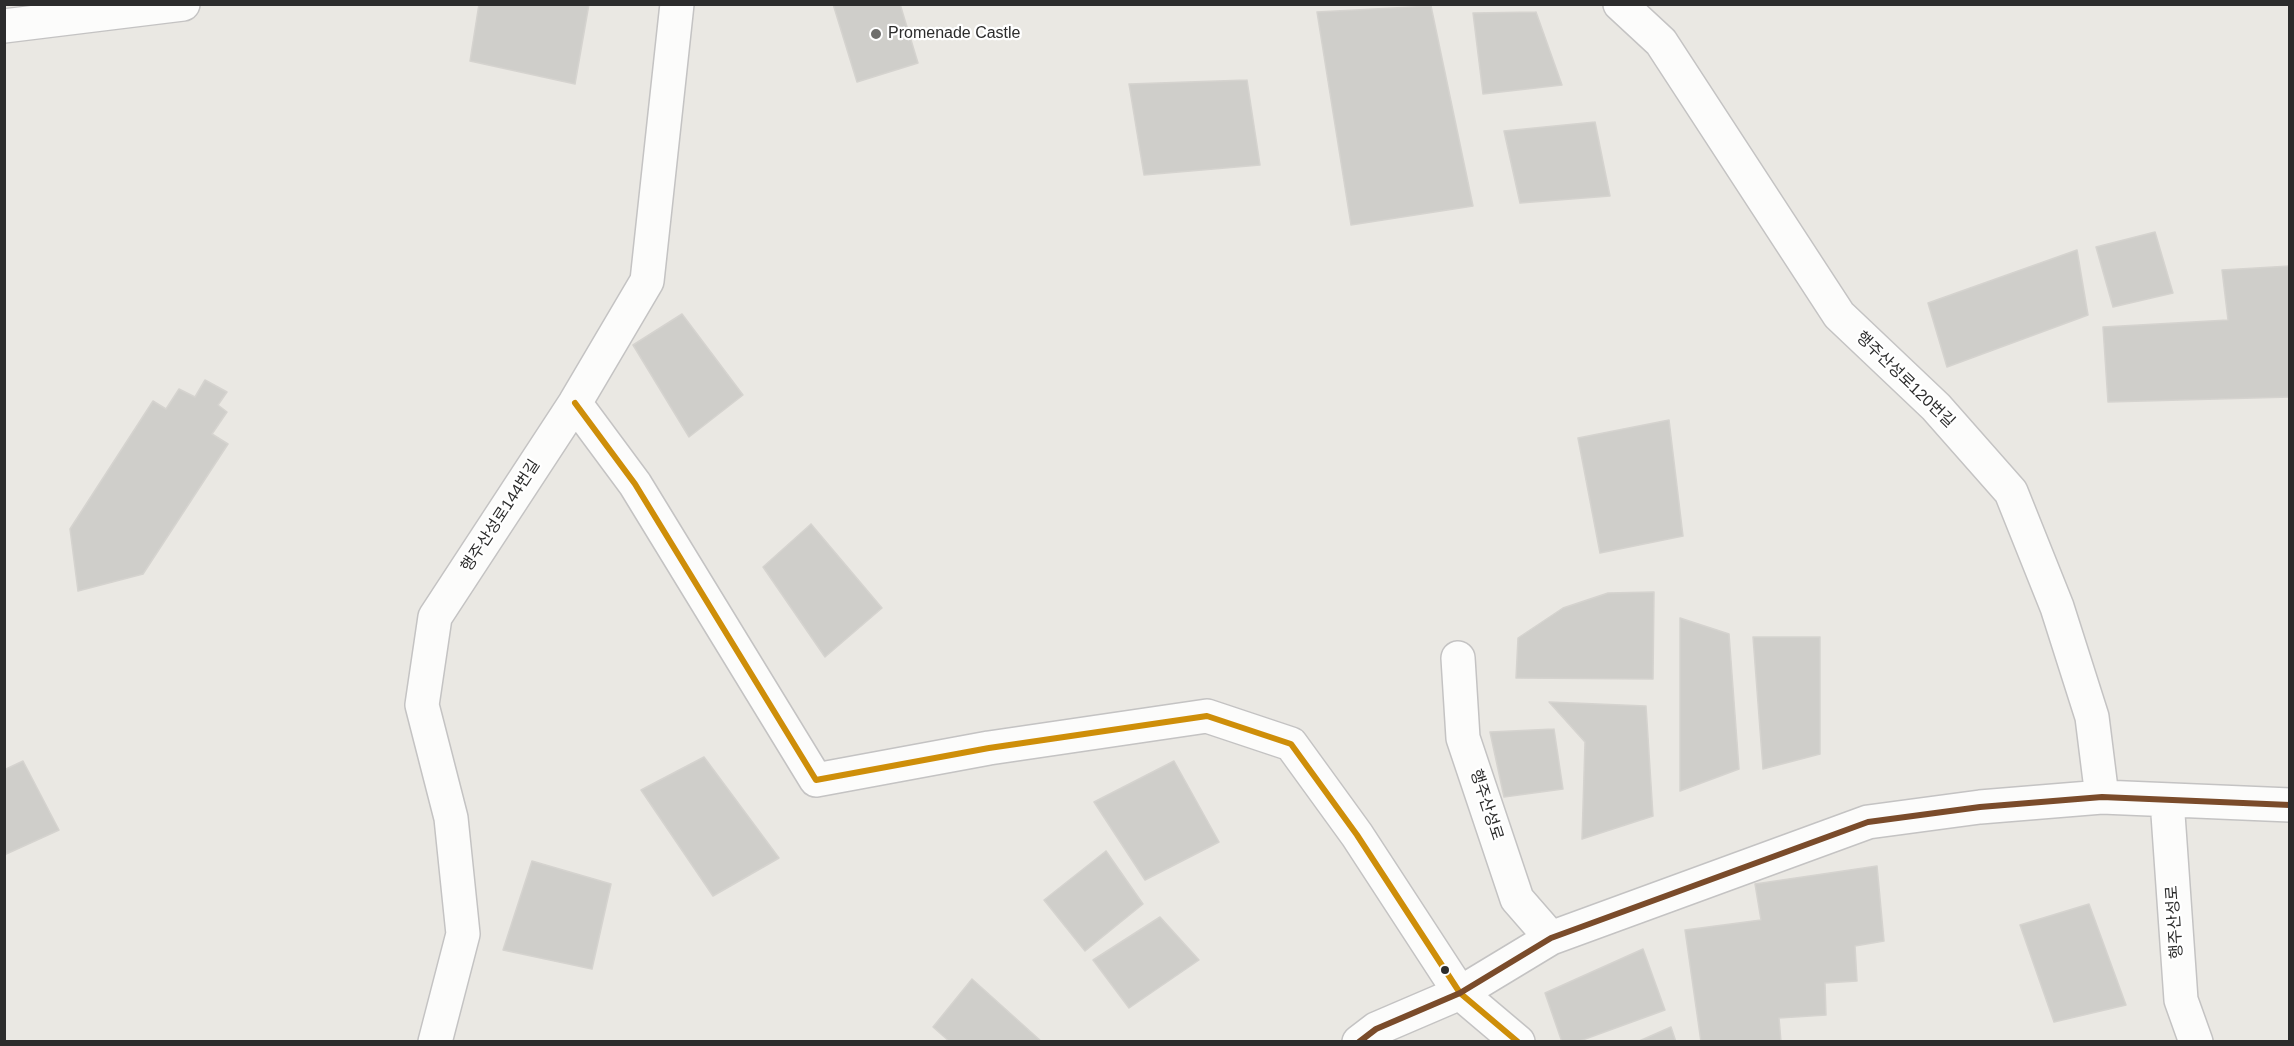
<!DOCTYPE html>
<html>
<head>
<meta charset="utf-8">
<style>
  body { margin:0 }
  #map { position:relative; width:2294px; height:1046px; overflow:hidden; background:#eae8e3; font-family:Arial,sans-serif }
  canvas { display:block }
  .frame { position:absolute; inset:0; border:6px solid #2c2c2c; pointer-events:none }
</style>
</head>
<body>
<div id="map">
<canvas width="2294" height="1046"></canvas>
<div class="frame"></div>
</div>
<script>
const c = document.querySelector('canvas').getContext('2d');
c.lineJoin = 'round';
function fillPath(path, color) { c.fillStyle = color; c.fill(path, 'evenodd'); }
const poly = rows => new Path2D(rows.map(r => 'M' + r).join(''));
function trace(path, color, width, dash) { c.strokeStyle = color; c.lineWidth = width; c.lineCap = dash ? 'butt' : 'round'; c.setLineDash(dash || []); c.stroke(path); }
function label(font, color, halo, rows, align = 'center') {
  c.font = font + ' Arial,"Noto Sans KR",sans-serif'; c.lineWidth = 4.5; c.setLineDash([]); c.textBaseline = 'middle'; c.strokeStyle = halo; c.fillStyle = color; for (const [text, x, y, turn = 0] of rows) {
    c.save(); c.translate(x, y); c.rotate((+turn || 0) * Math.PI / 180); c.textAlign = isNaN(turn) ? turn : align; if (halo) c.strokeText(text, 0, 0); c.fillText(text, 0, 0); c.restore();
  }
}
const building = poly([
  [479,4,589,4,575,84,470,61,479,4],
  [833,4,900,4,918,63,857,82,833,4],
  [1431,6,1473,206,1351,225,1317,12,1431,6],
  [1536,12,1562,85,1483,94,1473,13,1536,12],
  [1247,80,1260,165,1144,175,1129,84,1247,80],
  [1595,122,1610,196,1520,203,1504,131,1595,122],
  [2155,232,2173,293,2113,307,2096,247,2155,232],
  [2077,250,2088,315,1947,367,1928,303,2077,250],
  [2290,266,2290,397,2108,402,2103,327,2228,320,2222,270,2290,266],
  [682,314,743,395,689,437,633,345,682,314],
  [205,380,227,392,218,405,227,412,212,434,228,444,143,574,78,591,70,529,153,401,166,409,179,389,195,397,205,380],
  [1669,420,1683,536,1600,553,1578,438,1669,420],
  [811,524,882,608,825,657,763,567,811,524],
  [1654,592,1653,679,1516,678,1518,638,1563,608,1608,593,1654,592],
  [1680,618,1729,634,1739,769,1680,791,1680,618],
  [1753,637,1820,637,1820,754,1763,769,1753,637],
  [1549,702,1646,706,1653,816,1582,839,1585,742,1549,702],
  [1554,729,1563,789,1504,797,1490,732,1554,729],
  [704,757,779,858,713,896,641,790,704,757],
  [23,761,59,830,4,855,4,770,23,761],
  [1174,761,1219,842,1145,880,1094,802,1174,761],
  [1106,851,1143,904,1085,951,1044,900,1106,851],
  [532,861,611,884,592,969,503,950,532,861],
  [1877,866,1884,941,1855,946,1857,981,1825,983,1826,1015,1779,1018,1781,1042,1701,1042,1685,930,1761,920,1755,884,1877,866],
  [2089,904,2126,1005,2054,1022,2020,925,2089,904],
  [1160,917,1199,960,1129,1008,1093,960,1160,917],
  [1643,949,1665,1010,1577,1042,1562,1042,1545,993,1643,949],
  [972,979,1042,1042,950,1042,933,1027,972,979],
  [1671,1027,1676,1042,1637,1042,1671,1027]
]);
const minor = poly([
  [1620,4,1661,42,1839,315,1936,407,2011,492,2057,607,2092,717,2102,797],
  [4,26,183,4],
  [575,403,635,484,816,780,989,748,1207,716,1291,744,1357,835,1460,993,1518,1042],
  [1458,658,1463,738,1517,899,1551,938],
  [2167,800,2181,1000,2196,1042],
  [435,1042,463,934,451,818,422,705,435,617,575,403,647,281,677,4],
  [1359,1042,1376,1029,1460,993,1551,938,1868,822,1980,807,2102,797,2290,805]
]);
const bus1 = poly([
  [575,403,635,484,816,780,989,748,1207,716,1291,744,1357,835,1460,993,1518,1042]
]);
const bus2 = poly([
  [1359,1042,1376,1029,1460,993,1551,938,1868,822,1980,807,2102,797,2290,805]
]);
const markers = [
  [876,34,6,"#6e6e6c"],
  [1445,970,5,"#2c2c2c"]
];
const poiNames = [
  ["Promenade Castle",888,34]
];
const streetNames = [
  ["행주산성로120번길",1905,380,44],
  ["행주산성로144번길",501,516,-57],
  ["행주산성로",1486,805,72],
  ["행주산성로",2175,922,-94]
];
fillPath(building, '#cfceca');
trace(building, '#d5d3cf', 1.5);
trace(minor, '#c4c3c3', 36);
trace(minor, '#fcfcfb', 33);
trace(bus1, '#ce8e09', 6);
trace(bus2, '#7a4b2a', 6);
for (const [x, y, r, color] of markers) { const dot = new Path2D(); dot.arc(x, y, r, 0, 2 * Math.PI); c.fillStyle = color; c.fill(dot); trace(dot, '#fff', 2); }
label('16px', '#2c2c2c', '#fff', poiNames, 'left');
label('16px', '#2c2c2c', '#fff', streetNames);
</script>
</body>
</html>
